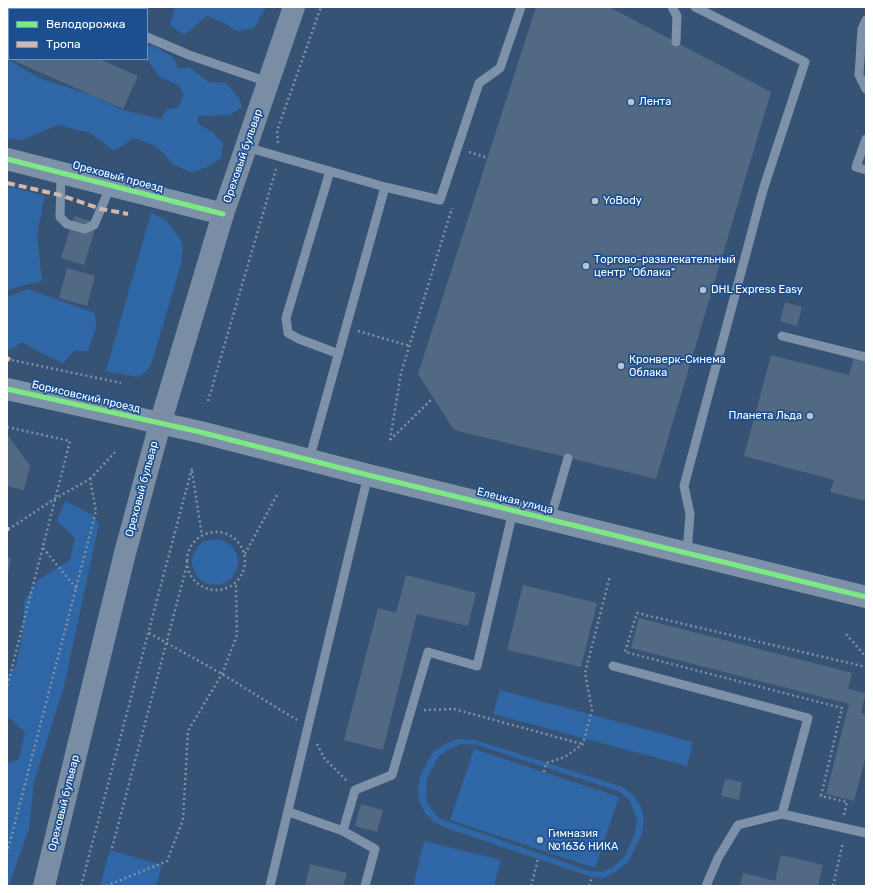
<!DOCTYPE html>
<html>
<head>
<meta charset="utf-8">
<style>
  body { margin:0 }
  #map { position:relative; width:873px; height:893px; overflow:hidden; background:#365274; font-family:Rubik,sans-serif }
  canvas { display:block }
  .frame { position:absolute; inset:0; border:8px solid #fff; pointer-events:none }
  .legend { position:absolute; left:8px; top:8px; width:140px; height:52px; box-sizing:border-box; background:#1b4f8f; border:1px solid #7695bc; margin:0; padding:5px 7px; list-style:none; font-size:12px; color:#fff }
  .legend li { display:flex; align-items:center; gap:8px; height:20px }
  .legend b { width:20px; border:1px solid #7695bc }
</style>
</head>
<body>
<div id="map">
<canvas width="873" height="893"></canvas>
<div class="frame"></div>
<ul class="legend">
<li><b style="height:5px;background:#7ce984"></b>Велодорожка</li>
<li><b style="height:5px;background:#d1b7ad"></b>Тропа</li>
</ul>
</div>
<script>
const c = document.querySelector('canvas').getContext('2d');
c.lineJoin = 'round';
function fillPath(path, color) { c.fillStyle = color; c.fill(path, 'evenodd'); }
const poly = rows => new Path2D(rows.map(r => 'M' + r).join(''));
function trace(path, color, width, dash) { c.strokeStyle = color; c.lineWidth = width; c.lineCap = dash ? 'butt' : 'round'; c.setLineDash(dash || []); c.stroke(path); }
function label(font, color, halo, rows, align = 'center') {
  c.font = font + ' Rubik,sans-serif'; c.lineWidth = 3.5; c.setLineDash([]); c.textBaseline = 'middle'; c.strokeStyle = halo; c.fillStyle = color; for (const [text, x, y, turn = 0] of rows) {
    c.save(); c.translate(x, y); c.rotate((+turn || 0) * Math.PI / 180); c.textAlign = isNaN(turn) ? turn : align; if (halo) c.strokeText(text, 0, 0); c.fillText(text, 0, 0); c.restore();
  }
}
const green = poly([
  [175,7,264,7,265,9,254,28,237,31,226,24,207,16,184,35,170,25],
  [152,45,173,57,178,68,190,68,209,82,226,83,239,98,242,107,230,115,198,116,198,124,212,132,223,143,221,158,209,166,192,173,173,164,156,146,134,138,114,151,90,133,58,125,22,140,7,138,7,59,39,78,94,96,119,109,161,119,167,109,177,108,184,95,179,86,159,76,147,59,147,47],
  [7,186,45,196,37,234,42,281,7,290],
  [151,213,165,219,181,240,183,250,181,264,152,362,148,370,137,377,106,371],
  [28,289,95,313,96,328,88,351,74,351,63,363,41,353,22,342,11,350,7,349,7,297],
  [65,501,93,515,99,524,64,686,34,782,29,828,9,886,7,886,7,764,19,759,25,732,7,716,7,678,16,665,23,631,24,601,38,580,70,560,75,538,57,521],
  '192 562a23 23 0 1 1 46 0a23 23 0 1 1-46 0Z',
  [500,690,693,742,687,766,493,714],
  [457,739,475,740,623,787,634,796,641,807,644,818,642,834,629,861,617,871,604,878,592,877,446,828,434,822,425,813,419,801,418,789,420,776,433,752,443,745],
  [461,744,477,745,618,791,629,799,637,819,635,833,624,857,613,867,601,872,590,871,440,819,432,810,426,800,427,778,439,756,448,750],
  [474,749,619,797,595,868,450,820],
  [424,841,501,860,494,886,413,886],
  [110,850,162,865,156,886,100,886]
]);
const building = poly([
  [536,7,609,7,771,92,656,479,454,430,418,374],
  [9,28,9,58,7,58,7,32],
  [10,59,99,59,138,76,123,109],
  [74,216,97,223,84,265,61,258],
  [67,268,95,276,87,306,59,298],
  [785,302,802,307,797,326,780,321],
  [771,355,849,375,854,357,866,360,866,501,830,492,834,480,744,456],
  [7,434,30,466,24,490,7,486],
  [7,557,11,558,8,574,7,574],
  [406,575,476,593,468,626,417,614,383,750,344,740,378,608,396,613],
  [523,585,597,603,581,667,507,650],
  [639,618,852,673,848,689,866,693,861,713,866,714,866,756,854,801,826,794,849,704,631,648],
  [725,779,742,782,739,800,721,796],
  [361,804,383,810,377,832,355,826],
  [781,855,823,865,818,886,740,886,743,873,775,881],
  [310,864,347,873,343,886,305,886]
]);
const path = poly([
  [278,143,277,131,321,7],
  [469,152,488,158],
  [358,331,410,346],
  [7,359,121,383],
  [208,401,276,169],
  [7,427,70,441,7,687],
  [390,440,401,373,452,208],
  [390,440,433,398],
  [192,471,202,536],
  [90,479,115,452],
  '187 561a29 29 0 1 1 58 0a29 29 0 1 1-58 0Z',
  [43,548,76,588],
  [245,554,278,493],
  [149,633,222,674,297,720],
  [846,634,866,657],
  [424,710,454,709,582,744],
  [317,744,324,758,347,781],
  [544,772,546,763,565,757,583,744,592,710,585,673,610,576],
  [844,815,847,802,821,796,842,708,625,652,637,613,866,667],
  [112,848,187,565],
  [7,853,96,511,90,479,56,498,9,529],
  [81,886,192,468],
  [106,886,167,861,183,820,188,731,222,674,237,635,236,583],
  [531,886,538,859],
  [589,886,592,877],
  [833,886,843,842]
]);
const service = poly([
  [76,7,81,9],
  [672,7,677,16,676,42],
  [866,20,862,29,859,75,866,89],
  [147,37,189,55,268,82],
  [866,139,856,167,866,170],
  [246,147,385,187,440,200,479,83,500,68,521,7],
  [330,171,286,318,288,333,299,339,339,354],
  [61,173,60,217,67,224,85,229,94,225,111,185],
  [782,336,866,357],
  [309,460,385,187],
  [550,520,568,458],
  [687,553,690,514,684,486,763,190,805,62,695,7],
  [613,666,808,718,782,814],
  [289,812,343,831,375,849,365,886],
  [343,831,355,790,392,775,428,652,477,666,513,511],
  [270,886,368,475],
  [706,886,718,858,738,825,782,814,866,833]
]);
const tertiary = poly([
  [7,159,223,214],
  [7,389,200,432,368,475,866,597]
]);
const secondary = poly([
  [44,886,125,553,160,424,223,214,294,7]
]);
const quiet = poly([
  [7,183,60,195,101,209,128,214],
  [7,358,10,360],
  [7,529,9,529]
]);
const cycleway = poly([
  [7,159,223,214],
  [7,389,200,432,368,475,866,597]
]);
const markers = [
  [631,102,4,"#b9c2ce"],
  [595,201,4,"#b9c2ce"],
  [586,266,4,"#b9c2ce"],
  [703,290,4,"#b9c2ce"],
  [621,366,4,"#b9c2ce"],
  [810,416,4,"#b9c2ce"],
  [540,840,4,"#b9c2ce"]
];
const poiNames = [
  ["Лента",639,102],
  ["YoBody",603,201],
  ["Торгово-развлекательный",594,260],
  ["центр \"Облака\"",594,273],
  ["DHL Express Easy",711,290],
  ["Кронверк-Синема",629,360],
  ["Облака",629,373],
  ["Планета Льда",802,416,"right"],
  ["Гимназия",548,834],
  ["№1636 НИКА",548,847]
];
const streetNames = [
  ["Ореховый бульвар",243,156,-71],
  ["Ореховый проезд",118,177,15],
  ["Борисовский проезд",86,397,13],
  ["Ореховый бульвар",142,489,-75],
  ["Елецкая улица",515,501,14],
  ["Ореховый бульвар",64,803,-76]
];
fillPath(green, '#2f66a5');
fillPath(building, '#526984');
trace(path, '#7d92a8', 2.5, [2, 3]);
trace(service, '#7d92a8', 9);
trace(tertiary, '#7d92a8', 22);
trace(secondary, '#798da4', 22);
trace(quiet, '#d1b7ad', 4, [8, 4]);
trace(cycleway, '#7ce984', 5);
for (const [x, y, r, color] of markers) { const dot = new Path2D(); dot.arc(x, y, r, 0, 2 * Math.PI); c.fillStyle = color; c.fill(dot); trace(dot, '#1b4f8f', 1.5); }
label('11px', '#fff', '#1b4f8f', poiNames, 'left');
label('11px', '#fff', '#1b4f8f', streetNames);
</script>
</body>
</html>
